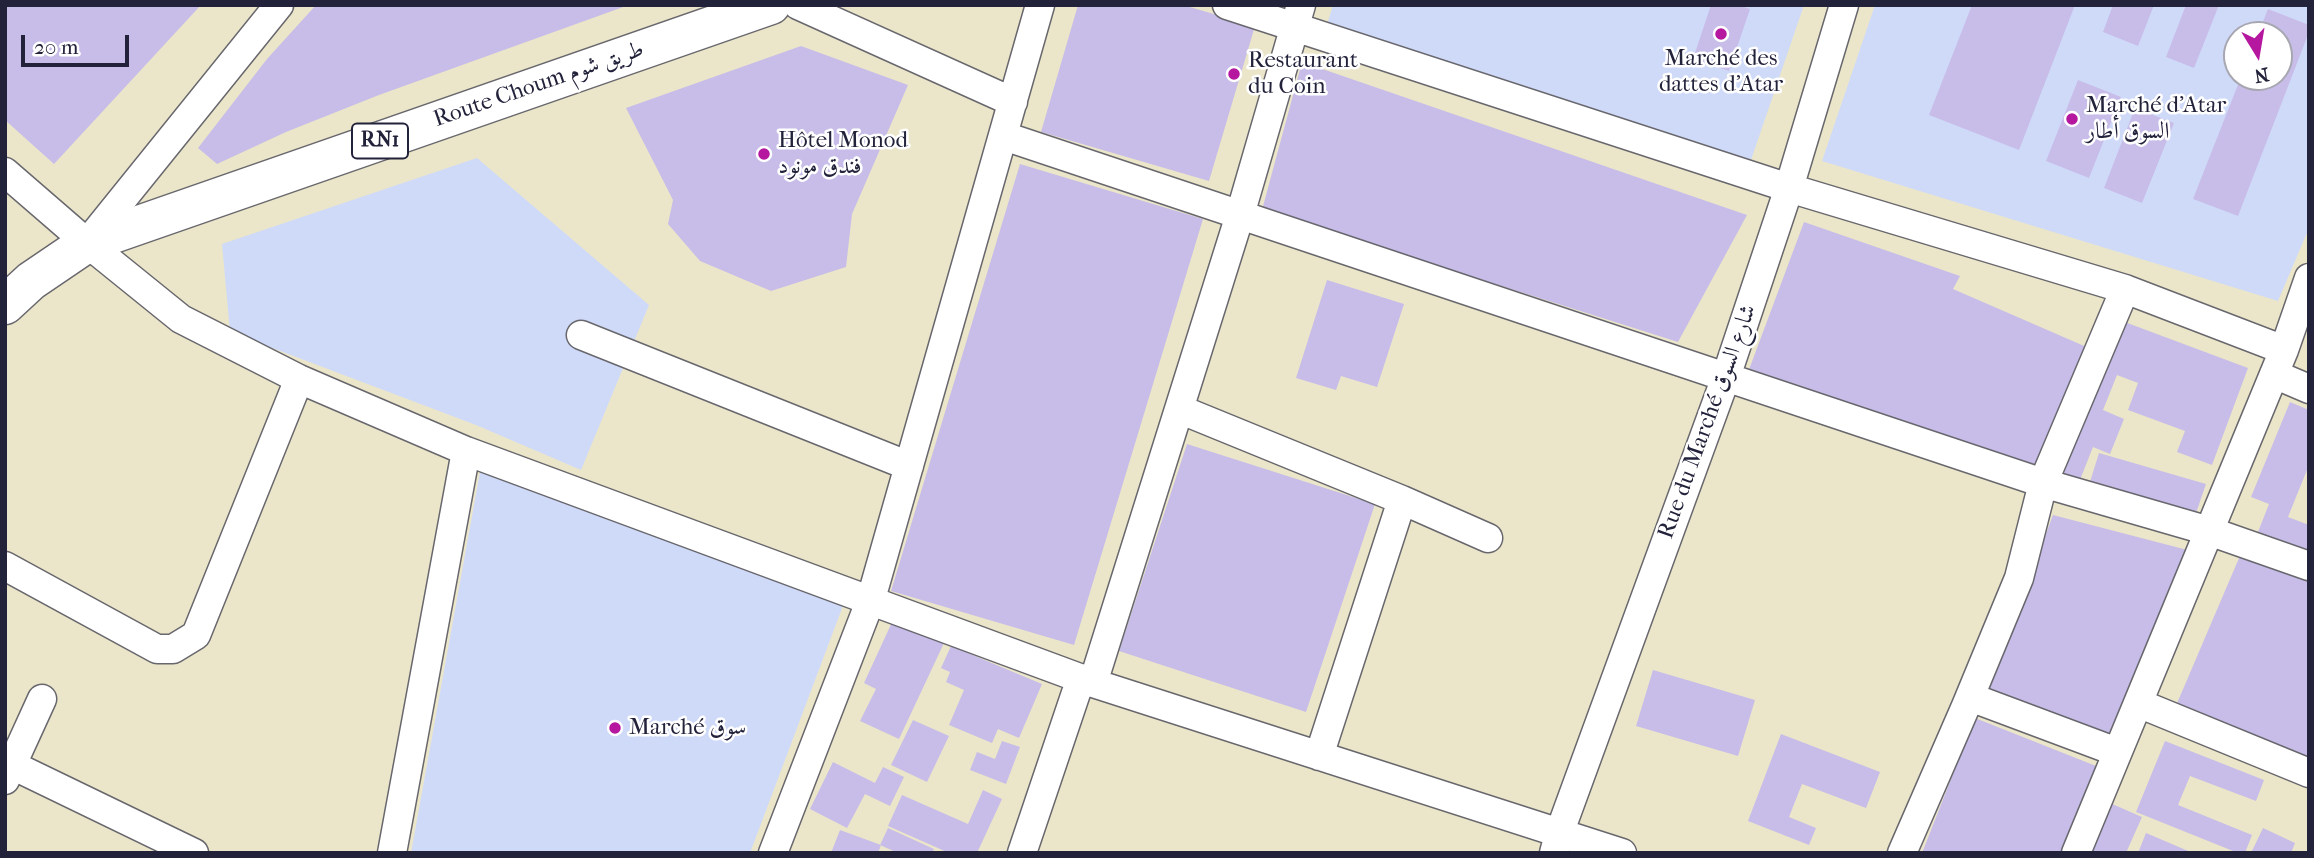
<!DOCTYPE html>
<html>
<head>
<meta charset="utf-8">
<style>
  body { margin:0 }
  #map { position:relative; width:2314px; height:858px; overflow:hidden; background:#ebe6c9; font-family:"IM FELL French Canon",serif }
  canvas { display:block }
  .frame { position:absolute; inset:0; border:7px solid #22223b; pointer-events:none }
  .north { position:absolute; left:2223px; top:21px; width:70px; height:70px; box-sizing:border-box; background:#fff; border:2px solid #a7a7b1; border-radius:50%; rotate:169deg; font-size:19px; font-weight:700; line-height:28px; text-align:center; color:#22223b }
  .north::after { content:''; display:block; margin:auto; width:24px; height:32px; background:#b5179e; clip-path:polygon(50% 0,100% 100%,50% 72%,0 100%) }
  .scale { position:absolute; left:21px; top:35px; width:108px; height:32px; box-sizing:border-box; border:4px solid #22223b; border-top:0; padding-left:9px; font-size:21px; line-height:24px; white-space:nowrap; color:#22223b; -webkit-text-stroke:5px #fff; paint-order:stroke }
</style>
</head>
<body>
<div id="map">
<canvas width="2314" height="858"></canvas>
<div class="frame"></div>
<div class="north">N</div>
<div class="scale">20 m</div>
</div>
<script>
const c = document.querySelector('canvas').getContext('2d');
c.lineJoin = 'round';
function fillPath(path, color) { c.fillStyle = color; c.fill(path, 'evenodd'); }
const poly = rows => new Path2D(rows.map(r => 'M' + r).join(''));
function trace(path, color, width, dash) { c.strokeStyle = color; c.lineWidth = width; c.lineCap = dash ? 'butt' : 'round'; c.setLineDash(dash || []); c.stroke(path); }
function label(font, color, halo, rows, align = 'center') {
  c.font = font + ' "IM FELL French Canon",Amiri,serif'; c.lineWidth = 5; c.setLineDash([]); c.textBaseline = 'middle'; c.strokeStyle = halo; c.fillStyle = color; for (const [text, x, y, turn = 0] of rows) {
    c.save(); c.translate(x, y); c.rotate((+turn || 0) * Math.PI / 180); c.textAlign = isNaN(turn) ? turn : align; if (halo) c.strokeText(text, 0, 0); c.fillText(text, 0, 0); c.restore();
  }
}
const built = poly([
  [1333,5,1804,5,1751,160,1326,28],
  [1875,5,2309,5,2309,228,2278,301,1822,161],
  [2237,35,2279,35,2279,77,2237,77],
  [477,158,649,305,581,470,476,425,230,332,222,244],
  [480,472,844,603,750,853,411,853]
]);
const building = poly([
  [5,5,201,5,54,164,5,120],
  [316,5,626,5,626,6,379,95,286,132,217,164,198,148,267,59],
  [1078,5,1183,5,1255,26,1209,181,1041,132],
  [1711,5,1738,5,1750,9,1729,71,1693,59],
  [1972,5,2075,5,2019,150,1929,115],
  [2113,5,2154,5,2138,46,2103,32],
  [2186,5,2219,5,2194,68,2166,57],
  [2268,9,2309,25,2309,32,2238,216,2193,199,2241,77,2279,77,2279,35,2258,35],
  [801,46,908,85,852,214,846,267,771,291,700,261,668,224,673,200,626,108],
  [1302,62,1747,215,1678,342,1262,210],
  [2078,80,2121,97,2089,178,2046,161],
  [2135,108,2174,123,2142,203,2104,188],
  [1020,164,1203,219,1074,645,891,591],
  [1804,222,1960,276,1953,289,2098,352,2044,470,1747,375],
  [1327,280,1404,304,1377,387,1341,376,1336,390,1296,378],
  [2114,318,2248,368,2212,465,2177,452,2185,431,2128,410,2138,383,2117,375,2103,410,2124,419,2110,454,2093,447,2078,485,2052,475],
  [2290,402,2309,410,2309,465,2288,517,2309,525,2309,558,2256,537,2269,504,2251,497],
  [1187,444,1375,504,1306,712,1119,651],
  [2099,453,2206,484,2195,516,2089,485],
  [2053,515,2199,553,2114,737,1987,693],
  [2245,544,2309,575,2309,760,2175,708],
  [893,620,944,643,899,739,860,721,876,689,864,683],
  [951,646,1042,684,1019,738,998,729,992,743,949,725,964,690,946,682,950,672,941,668],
  [1653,670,1755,700,1738,756,1636,726],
  [1975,718,2096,766,2065,853,1922,853],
  [913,720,949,736,927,782,891,765],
  [1781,734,1880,772,1866,808,1802,784,1789,817,1816,828,1809,845,1748,821],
  [1002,741,1020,747,1006,784,970,770,977,752,995,759],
  [2165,741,2264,780,2256,801,2190,776,2178,805,2252,835,2245,853,2238,853,2136,812],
  [833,762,875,783,883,767,904,777,890,806,865,794,847,828,810,809],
  [983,790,1002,799,977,853,949,853,888,826,902,795,968,824],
  [2110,803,2142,817,2126,853,2088,853],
  [888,828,934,849,932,853,898,853,880,845],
  [2263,828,2295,843,2291,853,2251,853],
  [840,830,881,845,878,853,831,853],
  [2146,833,2193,853,2138,853]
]);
const minor = poly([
  [798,5,1013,102],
  [1227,5,1789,188,2125,289,2284,350],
  [1004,136,2043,483,2209,531,2309,566],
  [5,172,87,243,181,319,299,379,466,451,1093,683,1622,853],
  [87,243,279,5],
  [581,335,909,466],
  [2274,374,2309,389],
  [1179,409,1402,500,1488,538],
  [5,566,157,649,173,649,196,635,299,379],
  [1093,683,1240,215,1301,5],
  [1970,697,2117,752],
  [2138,703,2309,773],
  [1319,756,1402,500],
  [12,765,194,853],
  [5,780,42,699],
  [392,853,466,451],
  [773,853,871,599,1040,5],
  [1022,853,1081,678],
  [1554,853,1559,834,1726,377,1789,188,1844,5],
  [1902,853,1966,706,2019,578,2043,483,2125,289],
  [2076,853,2284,350,2309,278]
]);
const trunk = poly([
  [5,305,31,281,87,243,771,5]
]);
const markers = [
  [1721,34,7,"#b5179e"],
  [1234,74,7,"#b5179e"],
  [2072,119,7,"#b5179e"],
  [764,154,7,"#b5179e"],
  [615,728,7,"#b5179e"]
];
const shields = [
  [380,141,56]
];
const shieldNames = [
  ["RN1",380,141]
];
const poiNames = [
  ["Marché des",1721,59,"center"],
  ["dattes d'Atar",1721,85,"center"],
  ["Restaurant",1248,61],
  ["du Coin",1248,87],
  ["Marché d'Atar",2086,106],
  ["السوق أطار",2086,132],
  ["Hôtel Monod",778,141],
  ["فندق مونود",778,167],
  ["Marché سوق",629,728]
];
const streetNames = [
  ["Route Choum طريق شوم",539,85,-19],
  ["Rue du Marché شارع السوق",1708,422,-70]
];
fillPath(built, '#cfdaf9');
fillPath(building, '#c7bde8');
trace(minor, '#68676d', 31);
trace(trunk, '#68676d', 41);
trace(minor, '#fff', 28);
trace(trunk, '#fff', 38);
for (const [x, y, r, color] of markers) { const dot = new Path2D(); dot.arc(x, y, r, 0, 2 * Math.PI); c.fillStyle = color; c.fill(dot); trace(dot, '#fff', 2.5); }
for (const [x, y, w] of shields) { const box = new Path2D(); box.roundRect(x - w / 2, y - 17.5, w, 35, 5); c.fillStyle = '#fff'; c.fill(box); trace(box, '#22223b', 2); }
label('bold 21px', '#22223b', null, shieldNames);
label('23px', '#22223b', '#fff', poiNames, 'left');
label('23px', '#22223b', '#fff', streetNames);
</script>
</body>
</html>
